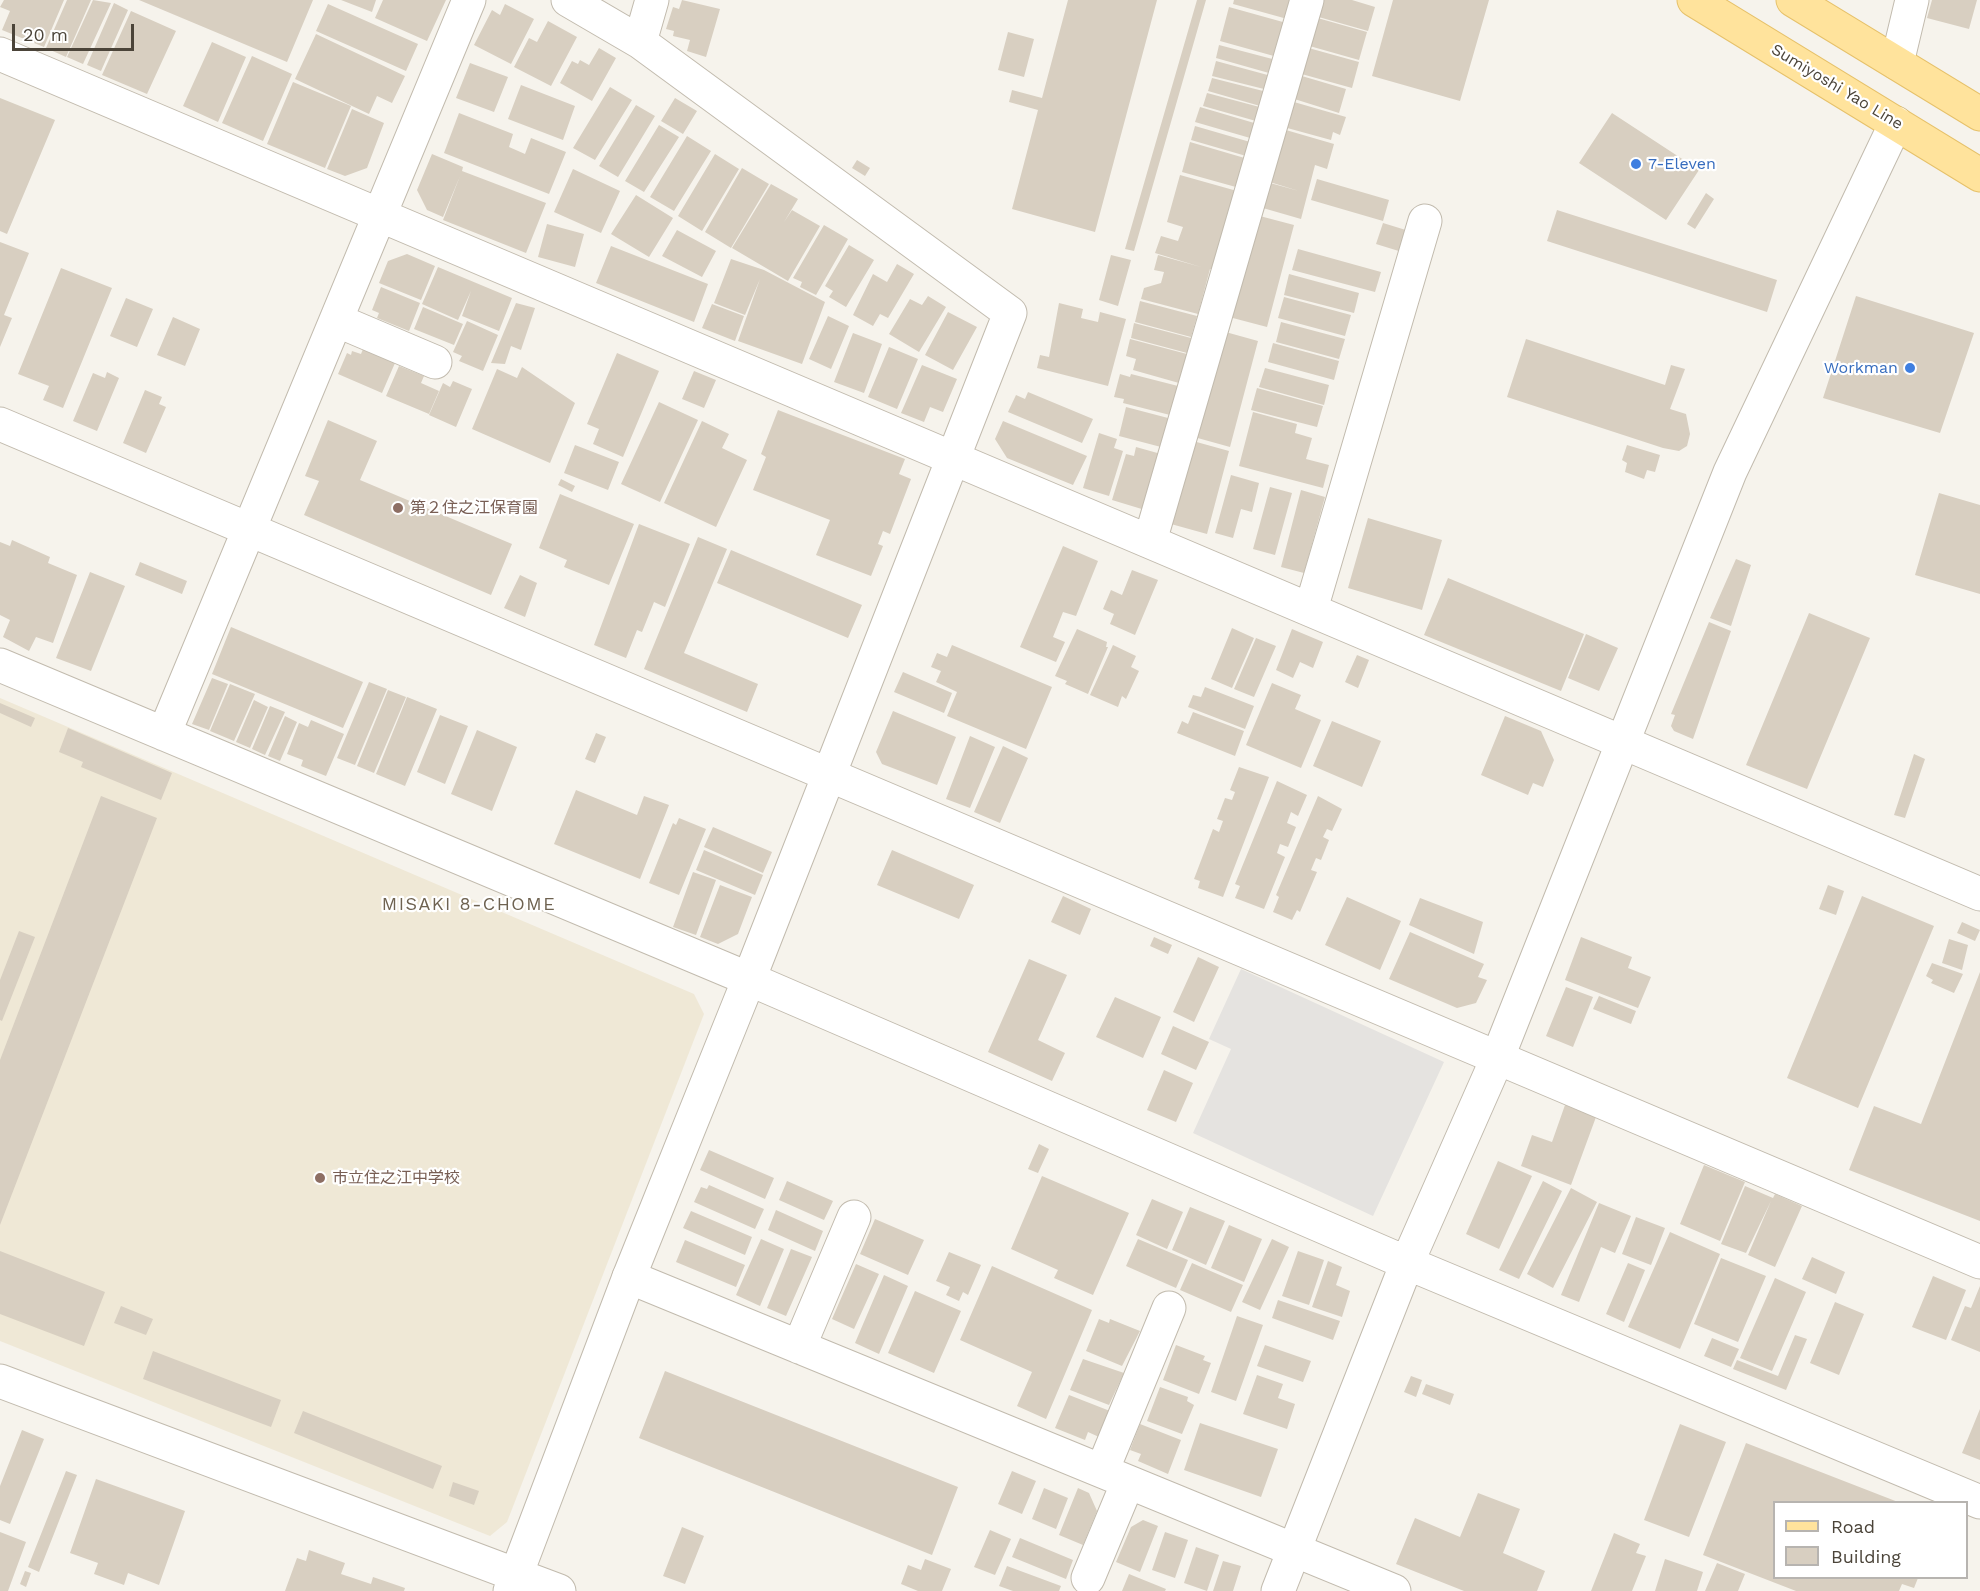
<!DOCTYPE html>
<html>
<head>
<meta charset="utf-8">
<style>
  body { margin:0 }
  #map { position:relative; width:1980px; height:1591px; overflow:hidden; background:#f6f3ec; font-family:"Work Sans",sans-serif }
  canvas { display:block }
  .legend { position:absolute; left:1773px; top:1501px; width:195px; height:78px; box-sizing:border-box; background:#fff; border:2px solid #b7b4b0; margin:0; padding:8px 10px; list-style:none; font-size:18px; color:#4b4439 }
  .legend li { display:flex; align-items:center; gap:12px; height:30px }
  .legend b { width:30px; border:2px solid #b7b4b0 }
  .scale { position:absolute; left:12px; top:24px; width:122px; height:27px; box-sizing:border-box; border:3px solid #4b4439; border-top:0; padding-left:8px; font-size:18px; line-height:21px; white-space:nowrap; color:#4b4439; -webkit-text-stroke:4px #fff; paint-order:stroke }
</style>
</head>
<body>
<div id="map">
<canvas width="1980" height="1591"></canvas>
<ul class="legend">
<li><b style="height:8px;background:#ffe39c"></b>Road</li>
<li><b style="height:16px;background:#d8cfc1"></b>Building</li>
</ul>
<div class="scale">20 m</div>
</div>
<script>
const c = document.querySelector('canvas').getContext('2d');
c.lineJoin = 'round';
function fillPath(path, color) { c.fillStyle = color; c.fill(path, 'evenodd'); }
const poly = rows => new Path2D(rows.map(r => 'M' + r).join(''));
function trace(path, color, width, dash) { c.strokeStyle = color; c.lineWidth = width; c.lineCap = dash ? 'butt' : 'round'; c.setLineDash(dash || []); c.stroke(path); }
function label(font, color, halo, rows, align = 'center') {
  c.font = font + ' "Work Sans","Noto Sans JP",sans-serif'; c.lineWidth = 4.5; c.setLineDash([]); c.textBaseline = 'middle'; c.strokeStyle = halo; c.fillStyle = color; for (const [text, x, y, turn = 0] of rows) {
    c.save(); c.translate(x, y); c.rotate((+turn || 0) * Math.PI / 180); c.textAlign = isNaN(turn) ? turn : align; if (halo) c.strokeText(text, 0, 0); c.fillText(text, 0, 0); c.restore();
  }
}
const education = poly([
  [0,698,694,994,704,1014,507,1522,490,1536,0,1341]
]);
const parking = poly([
  [1241,969,1444,1062,1373,1216,1193,1133,1231,1049,1209,1039]
]);
const building = poly([
  [4,0,64,0,44,47,2,30,10,11,0,7],
  [67,0,91,0,66,57,46,48],
  [93,0,111,3,83,64,67,57],
  [139,0,313,0,287,62],
  [341,0,376,0,372,12],
  [383,0,446,0,427,41,375,18],
  [682,0,720,9,706,57,687,51,690,40,673,36,674,31,666,29,673,7,679,9],
  [1068,0,1157,0,1095,232,1012,209,1038,110,1009,102,1012,90,1042,98],
  [1197,0,1206,0,1134,251,1125,249],
  [1234,0,1296,0,1291,20,1233,4],
  [1319,0,1352,0,1375,7,1368,31,1315,16],
  [1393,0,1489,0,1460,101,1372,76],
  [1932,0,1977,0,1969,29,1927,18],
  [114,3,128,10,101,71,87,65],
  [328,4,418,44,406,71,316,31],
  [505,4,534,19,511,64,474,45,492,10,500,15],
  [1229,7,1290,24,1281,58,1220,41],
  [131,11,176,31,147,94,102,75],
  [1314,17,1367,32,1359,60,1306,45],
  [548,21,577,37,551,86,514,67,529,38,537,42],
  [1008,32,1034,39,1024,77,998,70],
  [316,34,405,76,392,103,377,96,369,114,295,79],
  [212,42,246,57,218,122,183,106],
  [1219,45,1280,61,1276,75,1216,58],
  [1305,47,1359,62,1352,88,1298,73],
  [599,48,616,58,592,101,560,83,572,61,578,64,580,60,589,65],
  [252,56,292,74,263,141,222,123],
  [1216,61,1275,77,1272,91,1212,76],
  [470,63,508,77,494,112,456,98],
  [1295,74,1346,89,1339,113,1288,97],
  [1212,78,1271,93,1267,108,1208,91],
  [293,82,351,106,325,168,267,144],
  [521,85,575,106,563,140,508,119],
  [610,87,632,100,595,160,573,148],
  [1207,93,1267,109,1263,123,1203,106],
  [0,98,55,120,7,234,0,231],
  [675,98,697,111,683,134,661,121],
  [1287,100,1346,117,1340,135,1333,132,1331,140,1280,126],
  [636,105,655,116,618,177,599,166],
  [1200,107,1261,125,1257,140,1195,122],
  [352,109,384,123,367,168,345,176,327,169],
  [459,113,513,134,509,147,525,154,531,138,566,152,549,194,444,153],
  [1612,113,1699,170,1666,220,1579,163],
  [659,125,679,137,644,192,625,181],
  [1195,126,1257,144,1253,158,1191,140],
  [1279,128,1334,144,1327,169,1315,165,1301,219,1256,206,1263,181,1299,191,1263,180],
  [687,136,711,151,674,211,650,197],
  [1190,142,1248,159,1243,189,1182,172],
  [432,154,463,167,462,171,546,203,526,253,443,220,460,176,443,217,427,210,417,190],
  [715,154,739,169,702,231,678,216],
  [857,160,870,168,865,176,852,168],
  [742,168,769,184,731,248,705,232],
  [573,169,620,191,601,233,554,212],
  [1180,175,1237,191,1215,270,1210,269,1198,314,1141,299,1144,288,1161,283,1164,272,1154,270,1158,255,1201,267,1155,253,1161,236,1178,241,1183,227,1167,222],
  [1317,179,1389,200,1383,221,1311,200],
  [771,184,798,199,784,222,792,210,820,226,788,281,732,248],
  [1706,193,1714,199,1695,229,1687,224],
  [636,195,673,218,649,257,611,234],
  [1557,210,1777,280,1767,312,1547,241],
  [1256,215,1294,225,1267,327,1229,317],
  [1383,223,1409,231,1402,252,1376,244],
  [547,224,584,234,575,267,538,257],
  [824,225,848,239,816,295,800,287,802,282,793,278],
  [677,230,716,251,702,277,662,256],
  [0,242,29,253,4,315,12,318,0,347],
  [849,245,874,260,846,307,829,297,833,291,825,286],
  [611,246,708,284,694,322,596,283],
  [1298,249,1381,272,1375,292,1292,270],
  [407,254,435,266,421,300,379,283,388,261],
  [1111,255,1131,260,1118,306,1099,300],
  [731,259,764,270,825,302,802,364,738,341,760,279,745,315,714,303],
  [897,264,914,274,888,318,880,314,873,326,853,315,873,274,887,282],
  [438,267,512,298,499,331,462,316,471,291,458,320,422,304],
  [61,268,112,288,63,408,43,400,49,386,18,374],
  [1289,274,1359,293,1354,313,1284,295],
  [381,287,420,303,409,331,377,318,379,313,372,310],
  [928,296,946,307,919,352,889,334,910,299,922,305],
  [1856,296,1974,333,1940,433,1823,398],
  [1284,297,1351,315,1345,336,1278,318],
  [126,298,153,309,137,347,110,336],
  [1140,301,1197,316,1191,337,1135,322],
  [516,303,535,308,521,350,511,346,505,364,491,363],
  [1059,303,1083,309,1081,318,1098,322,1100,312,1126,319,1108,386,1037,368,1040,355,1049,357],
  [712,304,744,316,735,341,702,328],
  [423,307,463,324,454,345,414,329],
  [948,312,977,327,953,370,925,355],
  [828,316,849,326,831,369,809,359],
  [173,317,200,329,185,366,157,355],
  [467,321,498,335,483,371,459,361,462,356,453,352],
  [1281,322,1345,339,1339,359,1276,342],
  [1134,323,1191,338,1187,353,1131,338],
  [1222,331,1258,341,1230,447,1194,437],
  [853,333,882,344,864,393,834,382],
  [1130,339,1187,354,1179,383,1133,370,1136,359,1126,356],
  [1526,339,1665,385,1671,365,1685,369,1670,409,1686,414,1690,434,1687,446,1679,451,1663,448,1507,397],
  [1273,343,1339,361,1334,380,1268,362],
  [889,347,918,359,897,409,868,397],
  [363,349,395,363,382,393,338,374,347,353,351,355,352,351,361,354],
  [617,353,659,371,623,457,593,444,599,429,587,424],
  [922,365,957,379,943,412,930,407,924,422,901,413],
  [399,366,424,376,421,383,439,391,429,414,386,396],
  [522,367,575,403,550,463,472,429,497,369,517,378],
  [1265,368,1329,385,1324,405,1259,387],
  [694,371,716,380,704,408,682,399],
  [107,372,119,378,97,431,73,421,93,373,105,378],
  [1120,374,1130,377,1131,374,1178,386,1170,415,1123,403,1124,399,1114,397],
  [453,381,472,389,456,427,429,415,443,383,450,387],
  [1257,388,1323,406,1317,427,1251,410],
  [145,390,162,397,159,404,166,407,146,453,123,443],
  [1028,392,1093,419,1082,443,1008,412,1016,395,1025,399],
  [659,402,698,420,660,502,621,484],
  [1126,407,1168,418,1161,447,1119,436],
  [778,410,905,459,899,474,911,479,890,534,883,531,878,544,883,546,871,576,816,555,830,520,753,490,766,457,761,454],
  [1253,412,1297,424,1295,433,1312,438,1306,459,1329,465,1323,488,1239,466],
  [328,420,377,441,360,480,512,544,491,595,304,515,319,481,305,476],
  [702,421,729,434,722,448,747,460,716,527,664,503],
  [1003,421,1087,456,1073,485,1007,458,995,439],
  [1099,433,1117,439,1114,448,1123,451,1109,496,1083,488],
  [1193,441,1229,451,1207,534,1171,524],
  [575,445,619,462,608,490,564,473],
  [1627,445,1660,455,1655,472,1647,470,1644,479,1625,472,1627,463,1622,460],
  [1136,447,1161,454,1145,510,1112,500,1126,454,1134,456],
  [1231,475,1259,483,1252,512,1241,509,1233,538,1215,533],
  [561,479,575,486,572,492,558,485],
  [1270,487,1292,493,1275,555,1253,549],
  [1301,490,1325,497,1304,573,1281,567],
  [1939,493,1980,505,1980,594,1915,575],
  [560,494,634,524,609,585,564,567,567,560,539,548],
  [1368,518,1442,540,1422,610,1348,588],
  [639,524,690,544,665,607,654,602,642,632,637,630,626,658,594,645],
  [698,537,727,549,684,653,758,684,747,712,644,669],
  [12,540,50,557,48,563,77,575,53,643,36,637,29,651,3,637,10,620,0,615,0,542,10,546],
  [1063,546,1098,561,1076,616,1063,612,1053,637,1065,642,1056,662,1020,647],
  [731,550,862,605,848,638,717,583],
  [1736,559,1751,565,1731,626,1710,618],
  [140,562,187,581,182,594,135,575],
  [1132,570,1158,580,1135,635,1110,624,1114,614,1103,609,1111,590,1122,595],
  [90,572,125,586,91,671,56,658],
  [520,575,537,583,525,617,504,608],
  [1448,578,1584,634,1561,691,1424,635],
  [1809,613,1870,638,1807,789,1746,765],
  [1709,622,1731,631,1693,739,1674,731,1671,726,1675,715,1671,714],
  [231,627,363,682,343,728,212,674],
  [1232,628,1254,638,1232,688,1211,679],
  [1077,629,1107,642,1106,647,1108,647,1088,694,1065,684,1067,681,1055,676],
  [1292,629,1323,642,1313,668,1300,662,1293,678,1276,670],
  [1586,634,1618,648,1599,691,1568,678],
  [1256,638,1276,646,1254,697,1234,689],
  [952,645,1052,687,1026,749,947,716,957,692,936,682,941,671,931,667,937,653,947,657],
  [1113,645,1136,656,1131,667,1139,671,1126,699,1122,696,1118,707,1090,695],
  [1357,655,1369,660,1358,688,1345,682],
  [903,672,952,693,944,713,894,692],
  [212,678,228,684,209,730,192,724],
  [369,682,387,689,355,765,337,758],
  [1272,683,1301,695,1295,709,1321,720,1301,768,1246,745],
  [230,684,255,694,234,741,210,731],
  [1205,687,1254,706,1245,729,1188,707,1193,695,1201,697],
  [388,690,406,697,374,773,357,766],
  [407,697,437,709,405,786,376,774],
  [254,700,268,707,250,748,236,742],
  [0,703,35,718,31,727,0,713],
  [270,706,285,712,265,755,252,749],
  [893,711,956,737,937,785,882,764,876,752],
  [1193,712,1244,731,1235,756,1177,733,1182,721,1188,724],
  [440,715,468,726,445,784,417,772],
  [285,716,297,722,280,761,268,756],
  [1505,716,1541,731,1554,760,1543,787,1533,783,1528,795,1481,775],
  [311,720,344,734,326,776,301,766,303,760,287,754,299,723,308,727],
  [1332,721,1381,741,1362,787,1313,766],
  [68,728,172,773,161,800,81,767,83,762,59,752],
  [477,730,517,747,492,811,451,794],
  [596,733,606,737,595,763,585,759],
  [970,736,995,747,970,808,946,799],
  [1003,746,1028,758,1000,823,974,812],
  [1914,754,1925,759,1905,818,1894,815],
  [1239,767,1269,777,1223,897,1198,888,1200,881,1194,879,1213,829,1219,832,1223,821,1217,819,1225,798,1232,800,1235,792,1230,790],
  [1277,781,1307,795,1298,816,1291,812,1287,823,1296,827,1288,847,1280,844,1277,853,1285,857,1264,909,1235,898,1240,886,1235,884],
  [576,790,637,815,644,796,669,805,640,879,554,844],
  [101,796,157,818,0,1225,0,1060],
  [1318,796,1342,809,1332,831,1327,829,1323,837,1329,840,1321,860,1316,858,1311,870,1317,872,1300,912,1297,910,1292,920,1273,912,1279,897,1276,895],
  [679,818,706,829,679,895,649,883,673,823,676,825],
  [713,827,772,852,763,873,704,847],
  [704,850,763,875,755,895,696,870],
  [892,850,974,885,959,919,877,885],
  [693,872,716,880,696,935,673,927],
  [720,885,752,897,738,934,718,944,700,937],
  [1828,885,1844,891,1836,915,1819,909],
  [1063,896,1091,909,1080,935,1051,922],
  [1862,896,1934,926,1858,1108,1787,1078],
  [1347,897,1401,921,1380,970,1325,945],
  [1420,898,1483,922,1474,954,1409,925],
  [1962,922,1980,930,1975,941,1957,933],
  [19,931,35,937,2,1021,0,1020,0,980],
  [1410,932,1484,964,1478,977,1487,980,1476,1003,1457,1008,1389,979],
  [1154,937,1172,945,1168,954,1150,946],
  [1581,937,1632,957,1628,968,1651,977,1638,1008,1565,980],
  [1949,939,1968,945,1962,970,1942,963],
  [1198,957,1219,967,1194,1022,1173,1012],
  [1029,959,1067,975,1038,1040,1065,1053,1052,1081,988,1052],
  [1932,963,1963,974,1954,993,1931,983,1933,980,1926,976],
  [1980,972,1980,1221,1849,1170,1874,1106,1921,1124],
  [1566,987,1593,997,1573,1047,1546,1036],
  [1599,996,1636,1011,1631,1024,1593,1009],
  [1115,997,1161,1017,1143,1058,1096,1037],
  [1173,1026,1209,1042,1196,1070,1161,1054],
  [1164,1070,1193,1083,1176,1122,1147,1110],
  [1565,1105,1596,1117,1571,1185,1521,1166,1532,1135,1552,1142],
  [1039,1144,1049,1149,1038,1173,1028,1169],
  [709,1150,774,1178,765,1199,700,1170],
  [1498,1161,1532,1176,1499,1249,1466,1234],
  [1704,1165,1745,1182,1720,1241,1680,1224],
  [1042,1176,1129,1213,1093,1295,1054,1278,1058,1270,1011,1249],
  [787,1181,833,1201,824,1220,779,1200],
  [1543,1181,1562,1191,1519,1279,1499,1270],
  [709,1185,764,1209,755,1229,694,1202,701,1187,707,1189],
  [1745,1186,1773,1198,1775,1194,1802,1206,1775,1267,1748,1255,1771,1201,1746,1253,1721,1244],
  [1571,1188,1597,1202,1553,1288,1527,1274],
  [1152,1199,1183,1212,1167,1249,1136,1235],
  [1599,1203,1631,1216,1615,1253,1601,1247,1579,1302,1561,1295],
  [1190,1207,1225,1221,1206,1265,1172,1250],
  [776,1210,823,1231,815,1251,768,1230],
  [691,1211,752,1237,745,1255,683,1228],
  [1636,1217,1665,1228,1651,1265,1622,1254],
  [875,1219,924,1240,908,1275,860,1254],
  [1229,1225,1262,1239,1244,1282,1211,1268],
  [1670,1232,1720,1254,1680,1349,1628,1327],
  [761,1239,784,1249,760,1306,736,1295],
  [1138,1239,1188,1260,1176,1288,1126,1266],
  [1272,1239,1289,1247,1260,1310,1242,1302],
  [685,1240,745,1265,736,1287,676,1262],
  [791,1249,812,1257,786,1316,767,1308],
  [0,1251,105,1292,84,1346,0,1314],
  [1298,1251,1324,1260,1309,1305,1282,1296],
  [949,1252,981,1265,968,1295,963,1292,959,1301,946,1295,950,1287,936,1281],
  [1812,1257,1845,1272,1836,1294,1802,1279],
  [1721,1258,1766,1276,1738,1342,1694,1324],
  [1328,1261,1342,1267,1336,1285,1350,1291,1342,1317,1312,1307],
  [1192,1263,1243,1285,1231,1312,1180,1290],
  [1628,1263,1645,1270,1624,1322,1606,1314],
  [856,1264,879,1274,854,1329,832,1319],
  [992,1266,1092,1310,1046,1419,1017,1406,1032,1372,960,1340],
  [884,1275,908,1286,879,1354,855,1343],
  [1933,1276,1966,1290,1946,1340,1912,1327],
  [1775,1278,1806,1292,1772,1371,1740,1358],
  [1980,1286,1980,1352,1951,1340,1965,1306,1971,1308],
  [915,1291,961,1311,934,1373,888,1353],
  [1278,1300,1340,1321,1333,1340,1272,1318],
  [1835,1302,1864,1314,1839,1375,1810,1363],
  [121,1306,153,1319,146,1335,114,1323],
  [1237,1316,1263,1325,1236,1401,1211,1392],
  [1099,1319,1109,1323,1110,1319,1140,1331,1122,1366,1086,1351],
  [1795,1335,1807,1339,1786,1390,1733,1369,1737,1360,1778,1376],
  [1712,1338,1739,1349,1731,1367,1704,1356],
  [1176,1345,1205,1356,1203,1360,1211,1363,1199,1394,1163,1380],
  [1265,1345,1311,1361,1303,1382,1257,1366],
  [153,1351,281,1400,271,1427,143,1379],
  [1083,1359,1124,1373,1109,1405,1070,1390],
  [665,1371,958,1487,932,1555,639,1438],
  [1257,1375,1283,1384,1278,1398,1295,1404,1287,1429,1243,1414],
  [1411,1376,1422,1380,1416,1397,1404,1392],
  [1426,1384,1454,1394,1450,1405,1422,1394],
  [1160,1387,1188,1397,1187,1401,1194,1405,1182,1434,1147,1421],
  [1069,1395,1110,1411,1099,1437,1088,1432,1085,1440,1055,1428],
  [1980,1409,1980,1460,1962,1453],
  [303,1411,442,1466,433,1489,294,1433],
  [1200,1423,1278,1449,1261,1497,1184,1470],
  [1140,1424,1181,1440,1168,1474,1138,1461,1141,1454,1130,1450],
  [1680,1424,1726,1442,1689,1537,1644,1520],
  [22,1430,44,1439,10,1524,0,1520,0,1486],
  [1746,1443,1898,1502,1774,1502,1774,1578,1918,1578,1914,1588,1902,1584,1899,1591,1796,1591,1703,1555],
  [66,1471,77,1475,39,1572,28,1567],
  [1012,1471,1036,1481,1022,1514,998,1504],
  [96,1479,185,1511,159,1585,128,1573,124,1585,94,1574,98,1563,70,1553],
  [453,1482,479,1491,474,1505,449,1496],
  [1044,1488,1068,1498,1056,1529,1032,1519],
  [1078,1488,1089,1493,1097,1511,1083,1545,1059,1535],
  [1478,1493,1520,1509,1503,1553,1545,1571,1537,1591,1464,1591,1396,1564,1415,1518,1460,1537],
  [1143,1520,1158,1526,1140,1572,1116,1562,1131,1527],
  [682,1527,704,1536,685,1584,663,1576],
  [990,1530,1011,1539,995,1575,974,1567],
  [0,1532,26,1542,8,1591,0,1591],
  [1165,1532,1188,1540,1175,1578,1152,1570],
  [1614,1533,1640,1544,1636,1553,1646,1556,1632,1591,1591,1591],
  [1020,1538,1073,1560,1066,1579,1012,1557],
  [1196,1547,1219,1555,1207,1591,1184,1583],
  [309,1550,345,1563,341,1574,371,1584,373,1577,405,1588,404,1591,285,1591,297,1558,306,1561],
  [925,1559,951,1569,942,1591,918,1591,901,1584,908,1565,921,1570],
  [1665,1559,1703,1572,1697,1591,1655,1591],
  [1223,1561,1241,1566,1233,1591,1213,1591],
  [1717,1563,1745,1574,1738,1591,1705,1591],
  [1007,1566,1061,1586,1059,1591,1013,1591,999,1586],
  [25,1571,31,1573,26,1587,20,1584],
  [1129,1574,1166,1589,1165,1591,1122,1591]
]);
const minor = poly([
  [640,42,652,0],
  [0,54,1980,894],
  [1897,63,1912,0],
  [336,320,435,362],
  [0,424,1980,1262],
  [1150,541,1307,0],
  [1311,609,1425,221],
  [0,665,749,979,1010,313,640,42,568,0],
  [164,734,469,0],
  [629,1277,1394,1591],
  [799,1347,854,1217],
  [1102,1471,1169,1308],
  [1088,1578,1128,1482]
]);
const tertiary = poly([
  [0,1381,559,1591],
  [510,1591,629,1277,749,979,1407,1263,1980,1502],
  [1278,1591,1407,1263,1497,1059,1730,472,1896,123]
]);
const primary = poly([
  [1694,0,1980,175],
  [1793,0,1980,114]
]);
const markers = [
  [1636,164,6,"#3f7fe0"],
  [1910,368,6,"#3f7fe0"],
  [398,508,6,"#8d6e63"],
  [320,1178,6,"#8d6e63"]
];
const streetNames = [
  ["Sumiyoshi Yao Line",1837,87,31]
];
const shopNames = [
  ["7-Eleven",1648,164],
  ["Workman",1898,368,"right"]
];
const educationNames = [
  ["第２住之江保育園",410,508],
  ["市立住之江中学校",332,1178]
];
const neighbourhoodNames = [
  ["MISAKI 8-CHOME",469,905]
];
fillPath(education, '#efe8d6');
fillPath(parking, '#e5e3e0');
fillPath(building, '#d8cfc1');
trace(minor, '#c2bbae', 35);
trace(tertiary, '#c2bbae', 35);
trace(primary, '#e6c16a', 35);
trace(minor, '#fff', 33);
trace(tertiary, '#fff', 33);
trace(primary, '#ffe39c', 33);
for (const [x, y, r, color] of markers) { const dot = new Path2D(); dot.arc(x, y, r, 0, 2 * Math.PI); c.fillStyle = color; c.fill(dot); trace(dot, '#fff', 2); }
label('16px', '#4b4439', '#fff', streetNames);
label('16px', '#366cbe', '#fff', shopNames, 'left');
label('16px', '#785e54', '#fff', educationNames, 'left');
c.letterSpacing = '1.5px';
label('18px', '#6e6250', '#fff', neighbourhoodNames);
c.letterSpacing = '0px';
</script>
</body>
</html>
